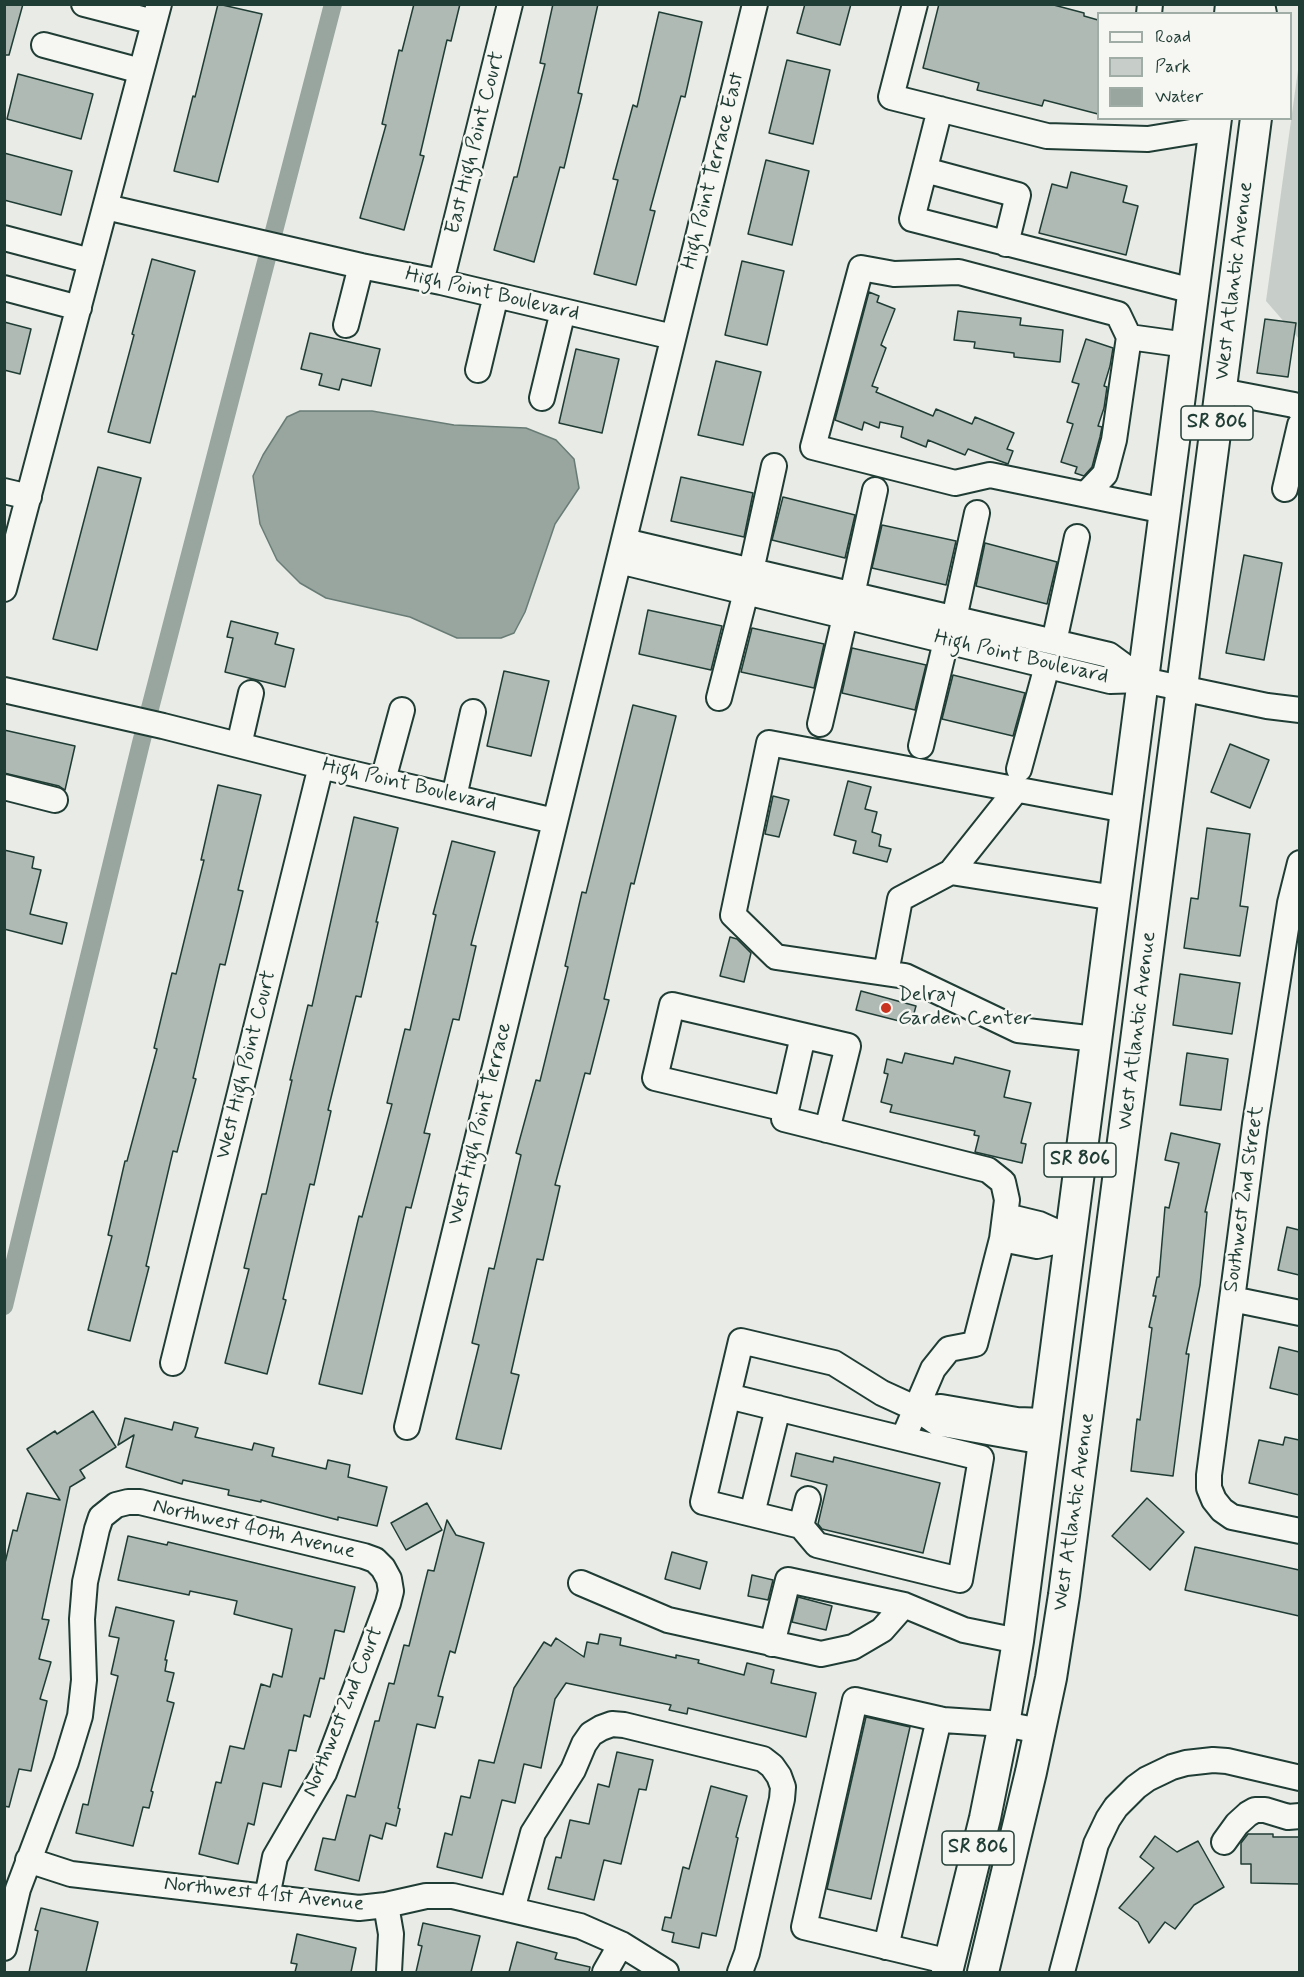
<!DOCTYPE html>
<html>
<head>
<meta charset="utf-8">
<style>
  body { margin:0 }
  #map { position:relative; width:1304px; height:1977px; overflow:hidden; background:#e9ebe7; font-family:Mynerve,sans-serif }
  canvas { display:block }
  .frame { position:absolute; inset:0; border:6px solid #1f3d34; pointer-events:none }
  .legend { position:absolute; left:1097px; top:12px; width:195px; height:108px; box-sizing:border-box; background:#f6f6f2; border:2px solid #a0aca6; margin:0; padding:8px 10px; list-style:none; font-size:18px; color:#1f3d34 }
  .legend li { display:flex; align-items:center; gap:12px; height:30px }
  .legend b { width:30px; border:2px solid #a0aca6 }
</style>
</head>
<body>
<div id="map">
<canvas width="1304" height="1977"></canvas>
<div class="frame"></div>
<ul class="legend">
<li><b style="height:8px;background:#f6f6f2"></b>Road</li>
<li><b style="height:16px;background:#c7cec9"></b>Park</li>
<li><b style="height:16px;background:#99a6a0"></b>Water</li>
</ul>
</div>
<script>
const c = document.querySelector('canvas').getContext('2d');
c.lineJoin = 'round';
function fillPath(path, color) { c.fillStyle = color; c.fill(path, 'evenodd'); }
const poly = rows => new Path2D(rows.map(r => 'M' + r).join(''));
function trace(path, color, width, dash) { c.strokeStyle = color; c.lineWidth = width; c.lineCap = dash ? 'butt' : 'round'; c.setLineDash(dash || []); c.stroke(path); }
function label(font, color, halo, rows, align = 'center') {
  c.font = font + ' Mynerve,sans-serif'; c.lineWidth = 5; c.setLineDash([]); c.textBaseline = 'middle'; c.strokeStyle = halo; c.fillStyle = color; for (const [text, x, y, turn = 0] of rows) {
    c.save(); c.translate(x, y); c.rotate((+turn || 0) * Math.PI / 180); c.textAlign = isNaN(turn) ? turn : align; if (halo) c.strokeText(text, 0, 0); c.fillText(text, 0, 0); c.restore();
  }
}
const green = poly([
  [1299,63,1299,339,1266,301]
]);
const water = poly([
  [300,411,372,411,454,425,526,428,556,440,574,459,579,488,555,524,525,612,514,633,501,638,457,638,410,617,326,598,300,583,277,560,260,524,253,476,263,455,287,417,300,411]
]);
const canal = poly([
  [4,1306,141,743,333,4]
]);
const building = poly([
  [4,4,23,4,9,55,4,55,4,4],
  [218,4,262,14,218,182,174,171,193,96,195,97,218,4],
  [414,4,460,4,451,41,447,40,420,155,424,156,404,230,360,218,386,125,382,124,399,50,402,51,414,4],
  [553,4,598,4,578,93,582,94,564,168,560,167,534,262,494,250,514,177,517,177,545,64,540,63,553,4],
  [805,4,851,4,840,45,797,33,805,4],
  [939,4,1050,4,1084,13,1084,16,1098,20,1098,114,1044,100,1042,106,977,90,979,83,923,68,939,4],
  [659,12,702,22,685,97,681,96,650,210,655,211,636,285,594,274,618,180,613,179,633,105,637,107,659,12],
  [787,60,830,70,813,144,769,133,787,60],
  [18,74,93,94,81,139,7,119,18,74],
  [4,153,72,171,61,215,4,200,4,153],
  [766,160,809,171,792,245,748,234,766,160],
  [1071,172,1127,186,1123,202,1138,206,1126,255,1039,233,1052,184,1067,188,1071,172],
  [152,259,195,271,150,443,108,432,134,335,132,334,152,259],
  [742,261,784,271,767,345,725,335,742,261],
  [869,292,879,296,877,302,895,309,881,345,886,348,872,386,878,388,876,392,933,416,936,409,972,424,975,417,1014,433,1007,449,1013,451,1008,464,968,449,965,455,928,440,926,447,901,437,903,427,880,422,879,428,864,422,862,430,835,420,869,292],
  [958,311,1021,318,1020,325,1063,330,1060,362,1014,357,1014,353,974,348,975,342,954,340,958,311],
  [1265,319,1296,323,1288,377,1257,373,1265,319],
  [4,322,31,329,20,374,4,370,4,322],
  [310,333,380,349,371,386,342,379,339,390,319,385,322,374,301,369,310,333],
  [1086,339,1113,348,1110,366,1104,386,1107,387,1104,408,1098,426,1102,427,1100,437,1092,467,1084,476,1075,473,1077,467,1061,462,1073,424,1067,422,1079,384,1072,382,1086,339],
  [576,349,619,359,602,433,559,423,576,349],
  [716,361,761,372,743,445,698,435,716,361],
  [98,467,141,478,97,650,53,639,98,467],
  [681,477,753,493,744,537,671,521,681,477],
  [783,497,855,515,845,558,772,540,783,497],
  [882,525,956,541,946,585,872,568,882,525],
  [985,543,1057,562,1047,604,976,586,985,543],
  [1244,555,1282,563,1264,660,1226,653,1244,555],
  [648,610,722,626,711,670,639,654,648,610],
  [231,621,278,633,275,644,294,649,285,687,225,672,233,638,227,637,231,621],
  [752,628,824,644,814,688,741,672,752,628],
  [852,648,926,665,915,710,842,693,852,648],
  [504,671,549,681,531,756,487,746,504,671],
  [953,675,1025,693,1013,736,942,719,953,675],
  [633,705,676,716,634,884,631,883,604,999,609,1000,590,1074,585,1073,555,1185,560,1186,543,1260,537,1259,511,1373,519,1375,501,1449,456,1439,479,1345,472,1343,489,1268,494,1269,521,1155,516,1153,536,1080,540,1081,568,967,565,966,582,892,586,893,633,705],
  [4,730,75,746,65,790,59,786,4,773,4,730],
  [1230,744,1269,760,1250,808,1211,792,1230,744],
  [848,781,871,787,865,809,877,812,872,832,881,835,879,846,891,849,887,862,853,853,856,841,834,835,848,781],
  [218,785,261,795,238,890,243,891,225,965,220,964,193,1078,196,1079,177,1152,173,1151,146,1266,149,1267,130,1341,88,1330,112,1236,108,1235,125,1161,127,1161,157,1049,154,1048,172,973,176,974,204,860,201,860,218,785],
  [773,796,789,800,779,837,765,834,773,796],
  [354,817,398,828,376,922,378,922,361,997,356,996,328,1110,331,1111,314,1185,310,1184,283,1299,286,1300,267,1374,225,1363,249,1269,244,1268,262,1194,266,1194,292,1080,290,1080,308,1005,312,1006,354,817],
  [1207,828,1250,834,1240,906,1248,907,1240,956,1184,948,1191,898,1198,899,1207,828],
  [452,841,495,852,471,945,476,946,459,1020,453,1019,424,1133,430,1134,411,1208,406,1207,362,1394,319,1384,359,1216,362,1217,392,1104,387,1103,405,1029,410,1030,436,915,433,914,452,841],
  [4,850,34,857,32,868,41,870,30,914,67,923,62,944,4,929,4,850],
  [730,937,737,939,751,953,744,982,720,976,730,937],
  [1180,974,1240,983,1232,1034,1173,1025,1180,974],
  [861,991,916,1006,911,1024,856,1010,861,991],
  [905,1053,953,1064,955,1057,1010,1071,1004,1097,1031,1103,1021,1143,1026,1144,1022,1163,975,1152,979,1136,974,1135,975,1131,890,1112,892,1105,881,1102,888,1074,884,1073,887,1059,902,1063,905,1053],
  [1187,1053,1228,1059,1221,1110,1180,1105,1187,1053],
  [1171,1133,1220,1144,1205,1212,1207,1212,1200,1285,1186,1354,1189,1354,1173,1476,1131,1471,1137,1419,1140,1420,1152,1328,1149,1327,1156,1296,1153,1296,1157,1277,1159,1277,1165,1207,1169,1208,1179,1163,1165,1160,1171,1133],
  [1287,1227,1299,1230,1299,1275,1278,1270,1287,1227],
  [1279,1347,1299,1352,1299,1395,1270,1388,1279,1347],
  [93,1411,116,1447,80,1470,85,1478,70,1487,42,1619,49,1620,39,1659,51,1662,40,1699,47,1701,31,1771,19,1769,9,1807,4,1806,4,1567,13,1530,17,1531,27,1493,60,1500,27,1449,55,1431,57,1434,93,1411],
  [125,1418,172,1430,174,1422,198,1428,195,1437,252,1450,254,1443,274,1448,272,1456,326,1469,328,1460,350,1465,348,1477,387,1487,377,1526,338,1517,338,1520,261,1500,261,1502,228,1495,229,1490,183,1480,182,1484,126,1467,134,1435,118,1445,125,1418],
  [1285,1437,1299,1440,1299,1495,1249,1483,1259,1440,1283,1445,1285,1437],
  [796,1453,833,1462,834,1457,940,1483,923,1553,822,1529,818,1524,827,1485,791,1476,796,1453],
  [1147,1498,1184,1532,1150,1570,1112,1536,1147,1498],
  [427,1503,442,1530,406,1550,391,1523,427,1503],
  [447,1520,456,1535,484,1543,455,1653,450,1651,438,1696,443,1697,435,1728,417,1724,398,1808,400,1809,396,1826,386,1823,382,1839,370,1835,359,1881,315,1870,323,1838,335,1840,347,1795,355,1797,375,1721,379,1721,389,1683,394,1684,404,1645,409,1646,428,1570,434,1571,447,1520],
  [128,1536,167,1545,168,1542,355,1587,344,1632,335,1630,324,1679,320,1678,310,1717,304,1715,296,1751,289,1750,281,1787,263,1783,254,1825,248,1823,238,1864,199,1854,216,1782,221,1783,230,1746,244,1749,261,1684,270,1687,273,1674,282,1677,292,1629,234,1614,237,1601,190,1591,189,1595,118,1580,128,1536],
  [1195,1547,1299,1570,1299,1616,1185,1590,1195,1547],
  [672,1552,707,1562,700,1589,665,1579,672,1552],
  [752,1575,773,1580,768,1600,748,1596,752,1575],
  [798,1597,832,1606,826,1630,792,1622,798,1597],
  [116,1607,174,1621,165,1660,167,1660,165,1671,174,1673,167,1701,174,1703,151,1791,153,1792,149,1808,143,1807,133,1846,76,1833,83,1804,88,1805,118,1676,111,1674,119,1638,109,1636,116,1607],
  [600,1634,621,1638,620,1645,676,1658,676,1655,699,1660,698,1663,744,1675,747,1663,774,1670,771,1683,816,1693,806,1737,688,1708,687,1714,669,1710,671,1705,566,1683,555,1699,541,1768,524,1764,515,1803,502,1800,482,1878,437,1867,445,1833,452,1835,461,1796,470,1798,479,1760,494,1763,514,1688,544,1642,551,1646,556,1638,584,1657,587,1642,598,1644,600,1634],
  [866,1717,910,1727,871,1899,827,1889,866,1717],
  [617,1752,653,1760,646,1790,639,1789,621,1864,604,1860,594,1900,548,1889,556,1857,561,1858,570,1820,589,1824,598,1784,609,1787,617,1752],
  [711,1786,747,1796,736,1837,738,1838,716,1936,702,1933,699,1948,672,1942,674,1933,662,1930,665,1917,671,1918,683,1867,689,1869,711,1786],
  [1248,1834,1273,1834,1273,1837,1299,1837,1299,1884,1251,1883,1251,1864,1241,1864,1241,1843,1248,1834],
  [1155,1836,1177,1852,1198,1841,1224,1887,1194,1905,1175,1929,1165,1922,1149,1943,1138,1922,1119,1908,1154,1868,1140,1857,1155,1836],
  [41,1908,98,1922,86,1972,29,1972,38,1931,35,1930,41,1908],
  [423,1923,480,1936,471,1972,416,1972,422,1946,418,1945,423,1923],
  [297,1934,356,1948,351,1972,295,1972,297,1964,291,1963,297,1934],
  [517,1942,557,1953,555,1959,590,1967,589,1972,509,1972,517,1942]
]);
const minor = poly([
  [84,4,154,22],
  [915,4,891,97,1047,136,1148,139,1215,128],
  [1149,14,1150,4],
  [44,45,141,71],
  [940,109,912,219,1193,291],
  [925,170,1018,195,1006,244],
  [106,207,361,266,441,282,673,337],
  [4,238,91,261],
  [441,282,510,4],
  [4,288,79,308],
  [346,325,361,266],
  [478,370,496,295],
  [1221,391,1294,405,1300,409],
  [542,398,563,311],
  [1285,489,1300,425],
  [4,491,29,497],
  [1086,494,1105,474,1114,440,1129,337],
  [1165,511,990,475,955,483,813,447,861,268,894,274,959,272,1118,314,1129,337,1187,345],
  [624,541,1109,655,1143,680],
  [619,561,1110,681,1143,680,1267,706,1300,710],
  [751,571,774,466],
  [4,589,159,4],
  [852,595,875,490],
  [954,619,977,513],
  [1054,642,1077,537],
  [4,690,163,726,321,766,554,821],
  [719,698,746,592],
  [820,724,845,617],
  [239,745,251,693],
  [921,746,946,641],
  [1019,769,1047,666],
  [383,780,402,710],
  [4,787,55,800],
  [454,797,473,712],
  [1300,863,1290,903,1255,1124,1209,1475,1209,1488,1214,1500,1222,1510,1232,1517,1300,1531],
  [951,872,1115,898],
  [886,973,900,899,951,872,1017,789],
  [803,1036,784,1119,988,1170,1003,1182,1007,1200,1002,1239,975,1344,949,1349,933,1369,903,1439,728,1396,703,1502,801,1526,808,1499],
  [1096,1039,1018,1030,905,976,776,957,733,915,769,743,1126,810],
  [786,1109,655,1078,672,1005,848,1046,827,1130],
  [1006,1216,1039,1224,1070,1238],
  [1002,1239,1037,1246,1070,1238],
  [1232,1299,1300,1313],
  [173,1363,321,766],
  [728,1396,741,1341,834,1363,882,1393,917,1409,937,1423,1044,1442],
  [917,1409,941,1407,1017,1420,1046,1421],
  [407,1427,755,4],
  [752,1514,778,1408],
  [801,1526,817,1545,960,1580,981,1458,903,1439],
  [581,1583,668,1620,821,1654,853,1647,882,1630,904,1605],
  [772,1644,788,1580,904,1605,964,1630,1018,1641],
  [1224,1842,1237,1824,1248,1814,1255,1810,1265,1810,1288,1817,1300,1816],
  [28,1860,71,1874,359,1908,386,1905,426,1896,453,1896,580,1926,621,1944,666,1972],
  [386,1905,391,1934,389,1972],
  [512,1910,533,1833,573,1770,584,1744,591,1734,601,1728,612,1724,624,1725,763,1759,772,1766,779,1776,783,1787,782,1799,747,1953,740,1972],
  [886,1947,939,1719],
  [4,1948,18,1889,66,1762,80,1716,84,1680,82,1619,85,1582,97,1529,101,1517,116,1505,128,1502,140,1502,364,1556,375,1560,383,1568,389,1579,391,1591,388,1603,324,1773,275,1857,267,1897],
  [950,1962,804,1927,855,1700,943,1720,1004,1724,1040,1731],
  [605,1972,621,1944],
  [1062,1972,1096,1844,1108,1819,1116,1807,1136,1787,1147,1779,1172,1767,1186,1763,1213,1760,1227,1761,1300,1778]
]);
const major = poly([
  [1259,4,1261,14],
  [1230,14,1231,4],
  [947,1972,985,1818,1004,1724,1018,1641,1216,118],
  [983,1972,1031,1772,1051,1678,1064,1595,1256,118]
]);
const markers = [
  [886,1008,6,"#c8321e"]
];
const shields = [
  [1217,423,72],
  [1080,1160,72],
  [978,1848,72]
];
const shieldNames = [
  ["SR 806",1217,423],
  ["SR 806",1080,1160],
  ["SR 806",978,1848]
];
const streetNames = [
  ["East High Point Court",476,143,-76],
  ["High Point Terrace East",714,171,-76],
  ["West Atlantic Avenue",1235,281,-83],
  ["High Point Boulevard",492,295,13],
  ["High Point Boulevard",1021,658,13],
  ["High Point Boulevard",409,786,13],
  ["West Atlantic Avenue",1138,1031,-83],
  ["West High Point Court",247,1065,-76],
  ["West High Point Terrace",481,1124,-76],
  ["Southwest 2nd Street",1245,1199,-82],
  ["West Atlantic Avenue",1075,1512,-82],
  ["Northwest 40th Avenue",254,1530,13],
  ["Northwest 2nd Court",344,1712,-68],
  ["Northwest 41st Avenue",264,1895,6]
];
const poiNames = [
  ["Delray",898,996],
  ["Garden Center",898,1020]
];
fillPath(green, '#c7cec9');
fillPath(water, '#99a6a0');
trace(water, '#687c75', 1.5);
trace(canal, '#99a6a0', 18);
fillPath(building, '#b0bab5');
trace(building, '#1f3d34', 1.5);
trace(minor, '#1f3d34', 28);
trace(major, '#1f3d34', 34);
trace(minor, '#f6f6f2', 24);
trace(major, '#f6f6f2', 30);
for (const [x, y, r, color] of markers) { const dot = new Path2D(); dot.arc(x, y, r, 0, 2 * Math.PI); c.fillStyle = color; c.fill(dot); trace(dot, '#f6f6f2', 2); }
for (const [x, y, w] of shields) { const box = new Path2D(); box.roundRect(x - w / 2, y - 17, w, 34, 4.5); c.fillStyle = '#f6f6f2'; c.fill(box); trace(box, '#1f3d34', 1.5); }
label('bold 20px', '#1f3d34', null, shieldNames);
label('21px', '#1f3d34', '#f6f6f2', streetNames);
label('21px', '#1f3d34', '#f6f6f2', poiNames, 'left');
</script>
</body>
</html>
